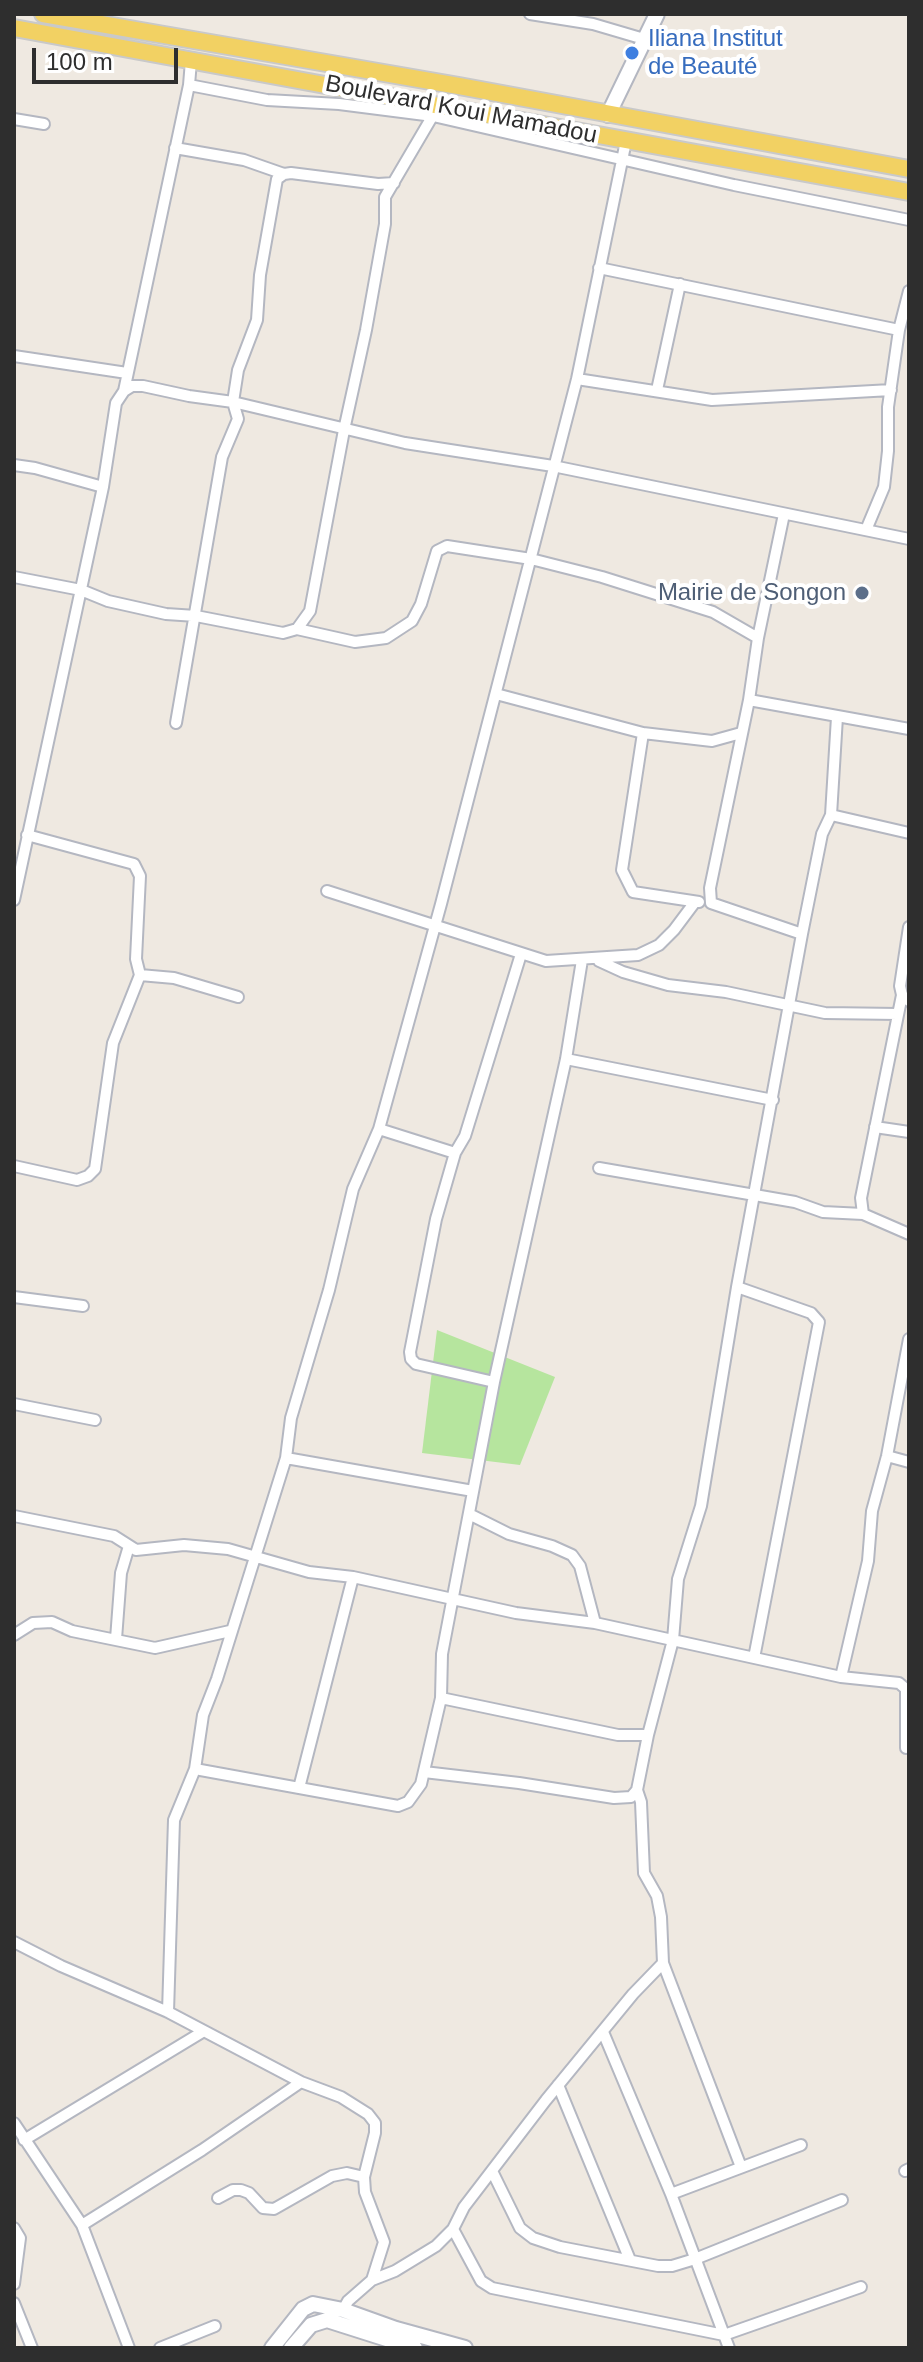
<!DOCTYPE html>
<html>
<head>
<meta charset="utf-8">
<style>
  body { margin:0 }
  #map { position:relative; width:923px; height:2362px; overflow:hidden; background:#efe9e1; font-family:Helvetica,sans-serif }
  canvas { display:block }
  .frame { position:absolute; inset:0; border:16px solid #2e2e2e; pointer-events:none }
  .scale { position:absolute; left:32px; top:48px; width:146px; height:36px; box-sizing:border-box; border:4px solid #2e2e2e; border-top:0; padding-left:10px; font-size:24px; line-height:28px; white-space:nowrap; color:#2e2e2e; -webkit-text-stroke:6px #fff; paint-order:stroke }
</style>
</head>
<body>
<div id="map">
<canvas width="923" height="2362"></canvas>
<div class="frame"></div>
<div class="scale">100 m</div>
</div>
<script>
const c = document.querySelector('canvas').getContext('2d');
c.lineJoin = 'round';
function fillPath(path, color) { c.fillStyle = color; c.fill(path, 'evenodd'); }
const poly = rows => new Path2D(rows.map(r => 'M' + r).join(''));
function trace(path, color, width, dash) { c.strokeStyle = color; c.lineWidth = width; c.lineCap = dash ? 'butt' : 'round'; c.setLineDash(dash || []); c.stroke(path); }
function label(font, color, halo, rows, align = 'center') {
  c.font = font + ' Helvetica,sans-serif'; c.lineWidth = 8; c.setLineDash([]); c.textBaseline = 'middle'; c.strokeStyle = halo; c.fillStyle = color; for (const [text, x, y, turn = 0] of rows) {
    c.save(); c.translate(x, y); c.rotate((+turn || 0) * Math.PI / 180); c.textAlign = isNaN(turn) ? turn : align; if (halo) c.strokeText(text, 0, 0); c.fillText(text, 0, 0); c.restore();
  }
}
const green = poly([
  [437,1330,555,1377,520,1465,422,1453]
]);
const street = poly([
  [530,14,593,24,644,39],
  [189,85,267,100,339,104,433,116,734,185,909,220],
  [14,119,44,124],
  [175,148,244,160,284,174],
  [599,268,899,330],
  [14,356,127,373],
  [577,379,712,400,891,390],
  [657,390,680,284],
  [124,391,189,85,191,61],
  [14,465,35,468,103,487],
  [784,514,758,638,749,700,909,729],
  [866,530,884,487,888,451,888,407,899,330,909,291],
  [14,577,81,590,108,601,166,614,196,616,283,633,297,629,310,611,344,430,366,330,385,224,385,197,439,105],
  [297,629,355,642,386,638,412,621,421,604,437,551,447,546,531,559,602,577,713,612,758,638],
  [496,694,643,733,712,741,741,733],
  [176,723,222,457,238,419,233,402,238,370,257,320,260,275,277,179,284,174,291,173,378,184,394,183],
  [643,733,622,870,633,892,699,902],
  [831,815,909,833],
  [327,891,546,961,638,955,659,945,674,930,695,902],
  [14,900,103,487,116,403,124,391,132,386,143,386,189,396,233,402,405,443,553,466,909,539],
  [909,927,900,986,902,995,909,1001],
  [802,934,822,834,831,815,837,717],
  [599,961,623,972,668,985,726,992,825,1013,898,1014],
  [140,975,174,978,238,997],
  [902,995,861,1198,863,1214,909,1234],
  [566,1059,773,1100],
  [875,1127,909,1132],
  [379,1129,455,1153],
  [14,1166,77,1180,88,1176,95,1169,113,1043,140,975,136,959,140,876,134,864,27,835],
  [599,1168,795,1202,823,1212,863,1214],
  [737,1287,811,1313,819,1322,754,1658],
  [14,1297,83,1306],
  [494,1382,416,1364,411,1359,410,1352,436,1219,455,1153,465,1136,521,954],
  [14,1404,95,1420],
  [887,1456,909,1462],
  [286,1458,473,1491],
  [469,1514,509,1534,552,1546,572,1555,580,1566,595,1623],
  [14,1516,114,1536,136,1550,184,1545,228,1549,309,1572,353,1577,516,1613,595,1623,841,1677],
  [14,1635,33,1623,52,1622,72,1631,155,1648,230,1631],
  [116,1639,121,1573,129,1546],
  [441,1698,618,1735,648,1735],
  [906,1748,906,1689,899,1683,841,1677,868,1561,872,1511,887,1456,909,1339],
  [195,1769,398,1806,408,1802,421,1784,441,1698,442,1654,494,1382,566,1059,582,960],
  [424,1772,519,1783,614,1798,631,1797,637,1790,648,1735,673,1640,678,1579,701,1506,737,1287,802,934,711,903,710,888,749,700],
  [299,1788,353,1577],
  [637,1790,641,1802,644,1873,657,1896,661,1917,663,1963,741,2167],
  [14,1942,61,1966,168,2012,301,2082,341,2097,368,2114,375,2123,375,2133,364,2177,365,2192,384,2242,372,2280,348,2301,343,2310],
  [168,2012,174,1820,195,1769,203,1715,217,1679,286,1458,291,1418,329,1290,353,1189,379,1129,441,904,577,379,626,141],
  [603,2032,671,2194,729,2348],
  [558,2085,630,2260],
  [14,2123,82,2225,129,2348],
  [24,2140,204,2031],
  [492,2171,520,2228,533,2238,560,2247,658,2266,672,2266,695,2259,842,2200],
  [905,2171,909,2169],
  [671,2194,801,2145],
  [218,2198,233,2190,241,2190,249,2193,263,2208,274,2209,332,2176,347,2173,364,2177],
  [82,2225,202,2150,301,2082],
  [14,2228,20,2238,14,2284],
  [453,2229,481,2281,492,2288,724,2335,861,2287],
  [372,2280,395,2271,436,2246,453,2229,464,2207,546,2100,633,1994,663,1963],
  [14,2303,32,2348],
  [160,2348,215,2326]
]);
const secondary = poly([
  [608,115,657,14],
  [272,2348,303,2309,313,2304,343,2310,396,2329,465,2348],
  [291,2348,311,2325,327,2320,415,2348]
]);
const primary = poly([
  [43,14,459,86,909,169],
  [14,28,909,192]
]);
const markers = [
  [632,53,8,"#3f7fe0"],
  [862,593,8,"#5c6f8a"]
];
const shopNames = [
  ["Iliana Institut",648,39],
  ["de Beauté",648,67]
];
const streetNames = [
  ["Boulevard Koui Mamadou",461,110,11]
];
const serviceNames = [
  ["Mairie de Songon",846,593]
];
fillPath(green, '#b6e59e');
trace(street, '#b4b7c1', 14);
trace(secondary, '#b4b7c1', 18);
trace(primary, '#c9c9c9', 20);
trace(street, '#fff', 10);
trace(secondary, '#fff', 14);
trace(primary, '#f2d163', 16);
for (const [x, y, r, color] of markers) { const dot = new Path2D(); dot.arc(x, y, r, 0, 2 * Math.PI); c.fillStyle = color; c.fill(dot); trace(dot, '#fff', 3); }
label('24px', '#366cbe', '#fff', shopNames, 'left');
label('24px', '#2e2e2e', '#fff', streetNames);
label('24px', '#4e5e75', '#fff', serviceNames, 'right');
</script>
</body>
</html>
